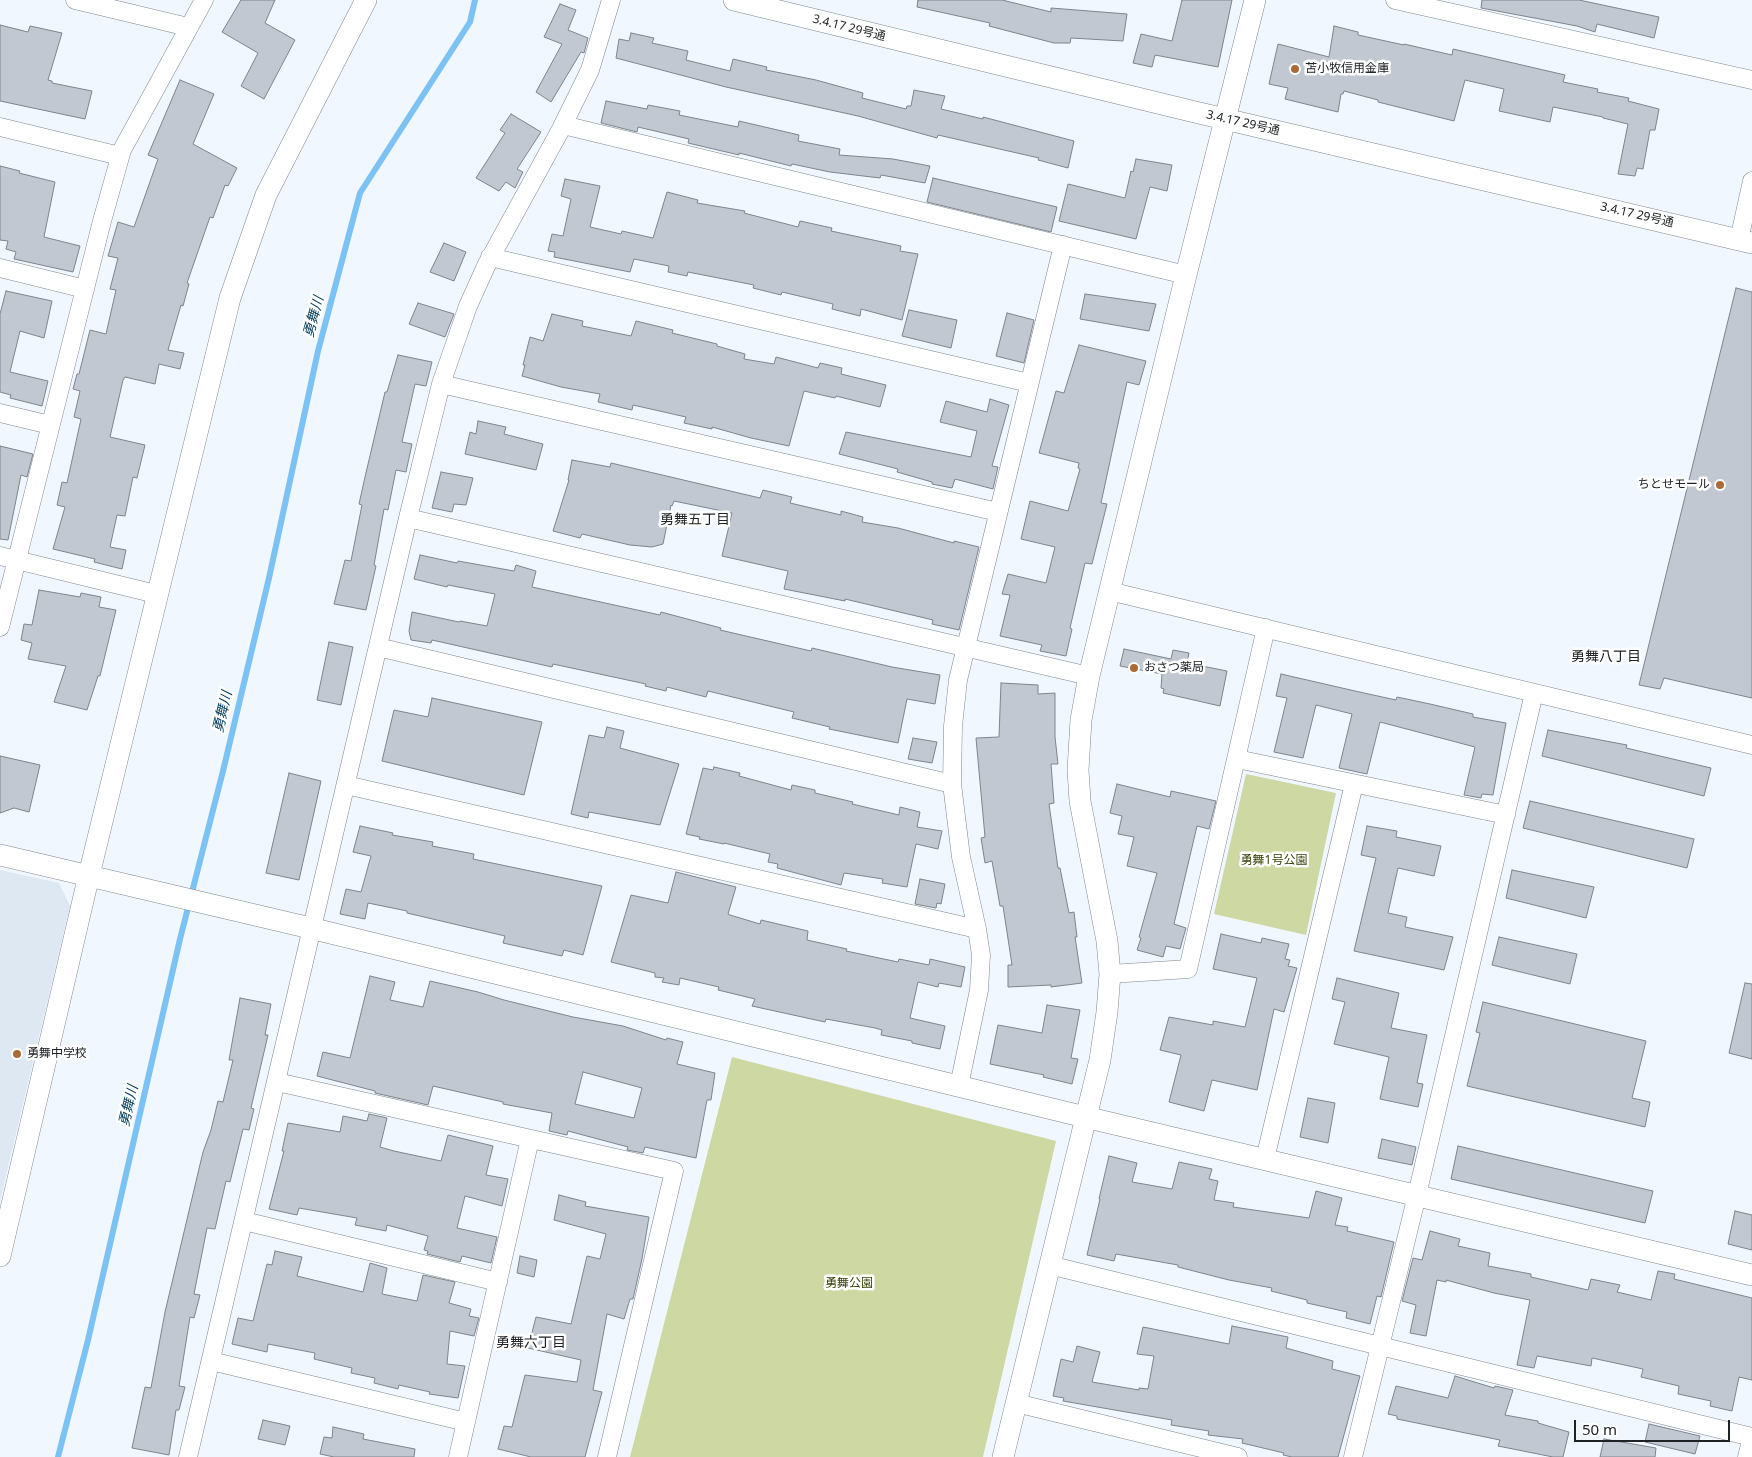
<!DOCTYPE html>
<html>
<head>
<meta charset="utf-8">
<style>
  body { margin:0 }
  #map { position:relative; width:1752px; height:1457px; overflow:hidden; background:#f1f7ff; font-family:"Noto Sans",sans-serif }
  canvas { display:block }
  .scale { position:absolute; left:1574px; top:1420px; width:156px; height:22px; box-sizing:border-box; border:2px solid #202326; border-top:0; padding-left:6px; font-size:15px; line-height:18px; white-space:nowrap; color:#202326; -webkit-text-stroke:4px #fff; paint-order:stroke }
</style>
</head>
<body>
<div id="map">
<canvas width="1752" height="1457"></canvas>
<div class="scale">50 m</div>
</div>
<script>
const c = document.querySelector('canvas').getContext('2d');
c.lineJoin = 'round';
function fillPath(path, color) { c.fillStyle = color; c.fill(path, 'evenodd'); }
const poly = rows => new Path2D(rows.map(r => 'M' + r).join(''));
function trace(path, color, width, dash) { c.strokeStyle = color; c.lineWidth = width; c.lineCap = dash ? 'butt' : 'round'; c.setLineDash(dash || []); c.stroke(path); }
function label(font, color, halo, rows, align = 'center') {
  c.font = font + ' "Noto Sans","Noto Sans JP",sans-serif'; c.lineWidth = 5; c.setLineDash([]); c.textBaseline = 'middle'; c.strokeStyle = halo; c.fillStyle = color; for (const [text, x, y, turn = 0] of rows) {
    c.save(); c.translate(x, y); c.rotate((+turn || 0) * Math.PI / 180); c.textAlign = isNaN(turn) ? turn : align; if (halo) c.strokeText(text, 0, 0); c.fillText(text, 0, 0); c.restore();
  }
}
const built = poly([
  [0,870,59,883,70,906,0,1201]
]);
const green = poly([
  [1246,774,1336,793,1306,935,1214,914],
  [732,1057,1056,1141,983,1457,630,1457]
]);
const stream = poly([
  [58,1457,88,1340,180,939,223,771,269,578,318,351,360,193,470,22,475,0]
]);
const building = poly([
  [241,0,275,0,265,23,295,40,264,99,241,86,258,53,222,32,241,0],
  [918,0,1002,0,1051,12,1051,8,1127,14,1123,41,1071,38,1070,43,1054,43,989,26,990,23,917,7,918,0],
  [1182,0,1232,0,1218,67,1155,55,1152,67,1133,63,1141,34,1172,41,1182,0],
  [1482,0,1579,0,1659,17,1654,38,1597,24,1595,32,1577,26,1481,8,1482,0],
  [560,4,576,10,568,30,588,38,584,53,581,52,551,102,536,92,562,44,544,37,560,4],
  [0,25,28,32,30,26,62,33,48,80,52,81,52,83,92,91,85,119,0,101,0,25],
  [1334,26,1358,32,1358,35,1404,45,1404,44,1452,55,1453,49,1565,75,1563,82,1598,89,1597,92,1629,98,1628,101,1659,109,1655,130,1650,130,1643,169,1637,168,1635,176,1618,174,1628,124,1603,118,1603,117,1553,107,1550,122,1499,111,1504,89,1465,80,1454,121,1378,102,1378,100,1344,91,1343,94,1341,94,1338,112,1285,99,1288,88,1269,84,1278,44,1329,57,1334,26],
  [631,33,654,38,652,43,688,51,686,60,730,71,733,59,767,67,766,70,816,80,863,93,862,98,906,109,907,106,911,106,914,90,945,96,941,109,983,119,983,117,1074,141,1068,168,1038,160,1039,158,938,135,937,138,858,116,726,87,616,58,619,39,629,41,631,33],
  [180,80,214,94,193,144,237,168,228,186,225,185,213,218,210,217,187,283,189,284,183,306,181,305,168,350,184,353,180,369,159,364,155,384,125,377,123,380,110,437,145,445,137,478,133,477,125,516,117,515,110,547,126,550,122,569,94,562,95,559,53,549,65,507,57,505,62,482,67,483,81,419,74,417,80,391,73,389,77,374,79,374,90,330,106,334,116,290,110,289,118,258,108,256,118,222,134,227,158,159,148,155,180,80],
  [606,101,647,109,648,105,680,111,679,115,738,127,739,121,799,135,798,141,840,149,839,155,893,159,930,166,925,183,881,175,880,178,830,172,792,164,791,166,739,153,739,155,688,143,689,139,638,127,637,132,601,123,606,101],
  [511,114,541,132,517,169,523,172,515,188,506,182,499,191,476,178,505,133,500,130,511,114],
  [1136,159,1172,165,1167,191,1150,187,1136,239,1059,221,1068,184,1125,198,1131,171,1133,172,1136,159],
  [0,166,20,171,19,173,55,182,44,237,80,246,73,272,14,259,16,252,6,249,8,241,0,240,0,166],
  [933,178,1057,207,1051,232,927,202,933,178],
  [565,179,600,186,590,227,621,234,622,231,653,238,667,192,698,200,697,203,745,211,744,213,798,227,800,221,832,228,831,231,901,246,900,251,918,254,902,320,861,309,860,316,832,309,833,304,782,292,781,295,753,288,754,285,688,272,687,276,668,272,669,266,634,259,630,272,554,257,555,252,548,251,552,234,563,236,571,199,561,196,565,179],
  [444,243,466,252,454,281,430,272,444,243],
  [1736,288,1752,292,1752,698,1664,678,1660,689,1639,685,1736,288],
  [6,291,52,301,44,338,20,331,10,372,48,381,42,406,10,398,11,395,0,392,0,314,6,291],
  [1085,294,1156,304,1149,331,1080,319,1085,294],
  [418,303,454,314,445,337,409,324,418,303],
  [909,310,957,320,951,348,902,336,909,310],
  [1007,313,1034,320,1024,363,996,356,1007,313],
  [552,314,583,321,582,326,631,336,636,321,673,330,672,333,717,344,717,346,745,354,744,359,774,364,776,357,818,368,820,363,842,368,841,374,886,385,880,407,836,396,835,398,804,391,789,446,751,438,712,427,712,429,684,423,686,417,633,405,632,410,598,402,600,394,561,387,522,376,525,365,523,365,530,337,543,341,552,314],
  [1079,345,1146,361,1139,385,1127,382,1101,503,1107,504,1092,564,1085,563,1070,628,1072,629,1066,656,1040,651,1042,645,1000,636,1010,595,1002,594,1008,574,1046,583,1055,547,1021,539,1030,501,1068,511,1080,469,1078,468,1079,463,1039,453,1056,391,1064,393,1079,345],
  [398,355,432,362,426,386,415,384,402,442,412,444,406,472,396,470,388,510,384,509,374,565,376,566,366,610,334,604,345,560,351,561,362,505,359,504,365,477,385,392,387,392,398,355],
  [990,399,1009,405,992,466,998,467,993,489,955,479,952,488,932,484,932,482,897,472,898,469,839,454,846,432,971,457,977,431,940,422,946,401,987,412,990,399],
  [478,421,506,427,504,434,543,444,536,470,465,454,470,432,476,434,478,421],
  [0,446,33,454,27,477,21,475,8,540,0,539,0,446],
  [572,460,610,467,611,463,760,498,763,490,792,497,790,503,841,515,841,511,863,517,862,522,898,528,954,543,954,541,979,547,959,630,932,624,933,620,845,599,845,601,784,589,788,571,722,556,732,513,674,501,672,506,671,505,663,544,652,547,630,545,582,534,580,538,553,531,569,480,568,480,572,460],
  [441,472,473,478,466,505,454,504,452,512,432,508,441,472],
  [420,555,457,563,458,561,514,571,516,565,536,571,532,587,660,615,661,612,721,628,720,630,811,651,812,648,892,667,940,675,935,704,907,699,898,743,829,729,830,727,792,718,794,712,708,691,706,697,667,687,666,691,645,686,646,684,553,664,552,667,432,640,431,643,411,640,409,631,412,612,459,622,460,621,487,626,495,594,448,585,447,587,414,579,420,555],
  [39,590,80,597,81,593,101,597,99,607,116,610,100,676,98,676,87,710,54,702,66,666,28,659,32,643,21,640,24,624,32,625,39,590],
  [329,642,353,647,341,705,317,700,329,642],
  [1124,649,1171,659,1173,650,1189,653,1187,663,1227,671,1220,706,1163,693,1164,689,1161,688,1162,674,1120,666,1124,649],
  [1281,674,1355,691,1396,700,1397,697,1430,704,1473,714,1473,717,1506,723,1493,795,1482,794,1481,798,1464,795,1475,747,1380,722,1367,774,1339,768,1352,714,1316,705,1303,758,1274,752,1287,698,1276,696,1281,674],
  [1001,683,1038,685,1038,694,1055,693,1055,737,1058,764,1051,764,1054,803,1049,804,1058,868,1060,868,1069,913,1074,912,1077,937,1075,937,1082,983,1051,987,1051,985,1008,987,1008,965,1012,965,1003,906,1000,906,992,861,985,863,981,838,985,837,976,738,999,737,1001,683],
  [432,698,542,722,524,795,382,761,394,710,428,717,432,698],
  [607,727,624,731,620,748,679,764,660,825,589,812,588,818,571,814,589,735,604,738,607,727],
  [1548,730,1627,745,1626,748,1711,768,1704,796,1542,756,1548,730],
  [913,738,937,742,932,763,908,759,913,738],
  [0,756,40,765,29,812,14,808,0,813,0,756],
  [714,767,740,773,739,776,791,790,792,785,815,790,815,793,853,802,852,804,899,815,900,807,920,812,917,827,942,831,938,849,916,844,907,887,882,883,883,879,844,873,841,885,777,868,778,864,768,862,770,854,724,843,724,844,699,839,700,837,686,834,703,768,713,770,714,767],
  [289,773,321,781,299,880,266,873,289,773],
  [1117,784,1170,797,1171,791,1216,801,1209,829,1197,826,1174,924,1186,928,1180,949,1166,946,1163,957,1137,950,1141,938,1139,937,1157,873,1127,866,1134,837,1118,834,1122,816,1110,813,1117,784],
  [1530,801,1694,839,1687,868,1523,828,1530,801],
  [360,826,393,833,392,835,433,842,432,846,474,854,473,859,602,886,583,955,564,950,562,956,503,943,505,936,407,913,407,911,368,903,365,919,340,914,346,889,361,892,371,856,353,852,360,826],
  [1367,826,1397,831,1396,837,1441,846,1434,876,1398,868,1388,913,1407,917,1405,927,1453,937,1444,970,1354,951,1376,858,1361,855,1367,826],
  [1512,870,1594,887,1586,918,1506,898,1512,870],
  [676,872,736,887,728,914,730,915,760,924,761,920,808,931,807,940,847,949,846,951,898,962,899,959,929,965,930,959,965,967,961,987,939,983,938,987,918,982,910,1018,945,1026,940,1049,912,1043,912,1041,881,1035,882,1030,875,1028,826,1019,825,1022,752,1006,755,999,718,990,719,987,680,978,679,985,662,982,664,978,655,977,655,973,611,962,631,895,668,903,676,872],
  [920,879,945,884,941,904,937,903,936,908,915,904,920,879],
  [1221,934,1261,943,1262,938,1289,944,1285,959,1290,960,1288,966,1297,968,1284,1012,1274,1009,1257,1090,1212,1080,1204,1111,1169,1102,1181,1055,1160,1050,1169,1017,1213,1025,1213,1021,1245,1027,1257,978,1213,969,1221,934],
  [1499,937,1577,954,1570,984,1492,965,1499,937],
  [370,976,395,982,390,1000,423,1007,430,981,478,992,504,1000,573,1017,623,1026,666,1040,667,1038,683,1042,677,1064,715,1073,711,1100,707,1100,696,1158,645,1147,643,1153,627,1150,628,1147,568,1131,567,1135,549,1131,552,1113,503,1104,503,1102,433,1086,428,1105,375,1093,375,1091,317,1076,323,1052,350,1058,370,976],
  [583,1072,642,1088,634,1118,575,1104,583,1072],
  [1337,978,1399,993,1391,1028,1427,1035,1417,1083,1423,1084,1418,1107,1380,1099,1389,1057,1334,1044,1345,1002,1332,999,1337,978],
  [1745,983,1752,984,1752,1059,1729,1053,1745,983],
  [240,998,271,1004,265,1035,268,1035,251,1108,254,1109,249,1130,243,1129,230,1182,226,1181,215,1229,207,1228,194,1294,200,1295,194,1318,190,1317,179,1386,185,1387,179,1410,176,1410,169,1455,132,1448,145,1387,151,1388,165,1312,203,1152,211,1130,218,1101,223,1102,233,1060,229,1060,240,998],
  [1483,1002,1646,1041,1632,1098,1650,1102,1645,1127,1467,1086,1480,1033,1476,1032,1483,1002],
  [1047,1005,1080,1010,1071,1058,1078,1059,1072,1084,1043,1077,1044,1075,990,1064,998,1025,1042,1033,1047,1005],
  [1308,1098,1335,1103,1328,1143,1300,1137,1308,1098],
  [369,1114,387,1118,380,1147,394,1151,441,1161,448,1135,493,1146,486,1175,508,1179,502,1206,465,1196,457,1228,497,1237,491,1263,462,1256,460,1262,427,1254,428,1251,424,1250,428,1236,387,1225,386,1231,355,1225,357,1218,299,1208,297,1215,269,1209,284,1151,282,1151,288,1123,340,1132,343,1116,367,1121,369,1114],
  [1382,1139,1416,1147,1412,1165,1378,1158,1382,1139],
  [1458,1146,1653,1191,1645,1223,1451,1179,1458,1146],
  [1109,1156,1137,1163,1132,1182,1172,1189,1179,1162,1212,1169,1209,1179,1218,1181,1214,1200,1234,1203,1233,1207,1309,1218,1316,1191,1342,1198,1335,1225,1348,1227,1347,1231,1394,1242,1381,1297,1377,1296,1370,1324,1346,1318,1347,1312,1307,1303,1307,1300,1271,1291,1272,1288,1229,1280,1178,1267,1178,1265,1116,1254,1114,1261,1087,1255,1100,1199,1099,1199,1109,1156],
  [559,1195,586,1202,585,1206,649,1217,642,1259,633,1299,630,1299,624,1319,607,1314,593,1390,602,1392,585,1457,531,1457,498,1449,504,1426,512,1427,525,1375,577,1382,581,1360,528,1348,536,1317,571,1324,587,1256,600,1259,606,1234,554,1220,559,1195],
  [1735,1211,1752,1215,1752,1250,1728,1244,1735,1211],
  [1430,1231,1460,1239,1458,1246,1490,1253,1488,1266,1531,1274,1531,1277,1588,1290,1591,1279,1620,1285,1617,1292,1651,1300,1658,1271,1675,1274,1674,1279,1752,1298,1752,1380,1739,1377,1732,1411,1710,1406,1711,1401,1678,1394,1679,1386,1641,1377,1643,1369,1592,1358,1591,1366,1537,1356,1534,1368,1517,1365,1530,1300,1494,1293,1446,1280,1446,1282,1437,1280,1426,1336,1410,1333,1416,1305,1402,1301,1413,1258,1422,1260,1430,1231],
  [275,1251,302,1257,297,1276,363,1292,370,1263,387,1268,382,1294,417,1301,423,1275,455,1282,449,1303,471,1309,469,1316,479,1318,474,1336,450,1331,447,1364,465,1366,458,1398,429,1394,430,1392,399,1385,398,1389,374,1383,375,1378,351,1373,352,1368,314,1359,315,1353,268,1344,267,1352,232,1344,238,1318,253,1321,267,1264,272,1265,275,1251],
  [520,1256,537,1260,534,1277,517,1273,520,1256],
  [1232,1326,1288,1337,1286,1348,1333,1361,1332,1369,1360,1376,1338,1457,1292,1457,1283,1455,1284,1453,1242,1443,1243,1439,1208,1435,1209,1431,1171,1425,1172,1420,1063,1401,1064,1398,1053,1396,1061,1359,1073,1362,1077,1346,1100,1352,1092,1382,1139,1390,1139,1388,1148,1389,1154,1356,1137,1354,1143,1327,1229,1344,1232,1326],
  [1455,1376,1494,1388,1495,1386,1513,1390,1505,1415,1538,1421,1538,1423,1569,1432,1563,1457,1553,1457,1498,1446,1500,1440,1397,1419,1397,1416,1388,1414,1396,1386,1448,1398,1455,1376],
  [263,1420,290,1426,285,1445,258,1439,263,1420],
  [1649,1424,1700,1436,1695,1454,1645,1442,1649,1424],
  [333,1427,364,1434,363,1439,415,1449,414,1457,334,1457,320,1454,324,1437,332,1438,333,1427],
  [1604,1439,1656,1448,1655,1457,1600,1457,1604,1439]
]);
const minor = poly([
  [75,0,188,27],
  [1395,0,1752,80],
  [563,125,1186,275],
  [0,127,120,156],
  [1739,240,1752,181],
  [490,257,1029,383],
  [0,268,85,289],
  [441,384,998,512],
  [0,413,50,425],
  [408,518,1089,676],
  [0,556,156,594],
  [1109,591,1752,745],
  [0,627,102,221,122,150,204,0],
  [378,647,952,784],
  [1237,759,1506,815],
  [346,785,977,929],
  [1110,974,1188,969,1266,628],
  [277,1082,674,1171,607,1457],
  [959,1086,979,990,981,955,977,929,961,857,952,784,953,726,958,680,1063,245],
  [1265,1159,1354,784],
  [244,1221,498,1282],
  [1049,1265,1752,1437],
  [211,1361,466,1422],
  [1016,1403,1238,1457],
  [188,1457,408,518,441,384,468,306,487,264,561,129,590,70,611,0],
  [458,1457,530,1139],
  [1353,1457,1417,1195,1534,693],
  [1747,1457,1752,1437]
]);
const tertiary = poly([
  [734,0,1195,112,1752,243],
  [0,855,306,927,1085,1117,1752,1275],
  [0,1256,89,875,230,298,266,195,366,0],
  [1003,1457,1100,1060,1107,1012,1110,974,1107,941,1080,801,1078,770,1081,720,1089,676,1186,275,1255,0]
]);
const markers = [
  [1295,69,5,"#ac6a36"],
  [1720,485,5,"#ac6a36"],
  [1134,668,5,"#ac6a36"],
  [17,1054,5,"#ac6a36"]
];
const streetNames = [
  ["3.4.17 29号通",849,28,14],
  ["3.4.17 29号通",1243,123,13],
  ["3.4.17 29号通",1637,215,13]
];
const poiNames = [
  ["苫小牧信用金庫",1305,69],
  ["ちとせモール",1710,485,"right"],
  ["おさつ薬局",1144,668],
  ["勇舞中学校",27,1054]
];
const parkNames = [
  ["勇舞1号公園",1274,861],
  ["勇舞公園",849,1284]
];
const waterNames = [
  ["勇舞川",314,317,-75],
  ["勇舞川",223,712,-77],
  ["勇舞川",129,1106,-77]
];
const neighbourhoodNames = [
  ["勇舞五丁目",695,520],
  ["勇舞八丁目",1606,657],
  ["勇舞六丁目",531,1343]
];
fillPath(built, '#dee8f3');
fillPath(green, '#cdd8a3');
trace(stream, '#7cc2f4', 6);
fillPath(building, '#c1c8d1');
trace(building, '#7d848c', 1);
trace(minor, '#80868e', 19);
trace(tertiary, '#80868e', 22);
trace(minor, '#fff', 18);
trace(tertiary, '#fff', 21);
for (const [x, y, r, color] of markers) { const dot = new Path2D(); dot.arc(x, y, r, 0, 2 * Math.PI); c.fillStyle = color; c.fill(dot); trace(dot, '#fff', 2); }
label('12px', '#202326', '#fff', streetNames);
label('12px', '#202326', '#fff', poiNames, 'left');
label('12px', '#394105', '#fff', parkNames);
label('italic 14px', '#003c5c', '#fff', waterNames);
label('14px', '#202326', '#fff', neighbourhoodNames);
</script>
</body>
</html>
